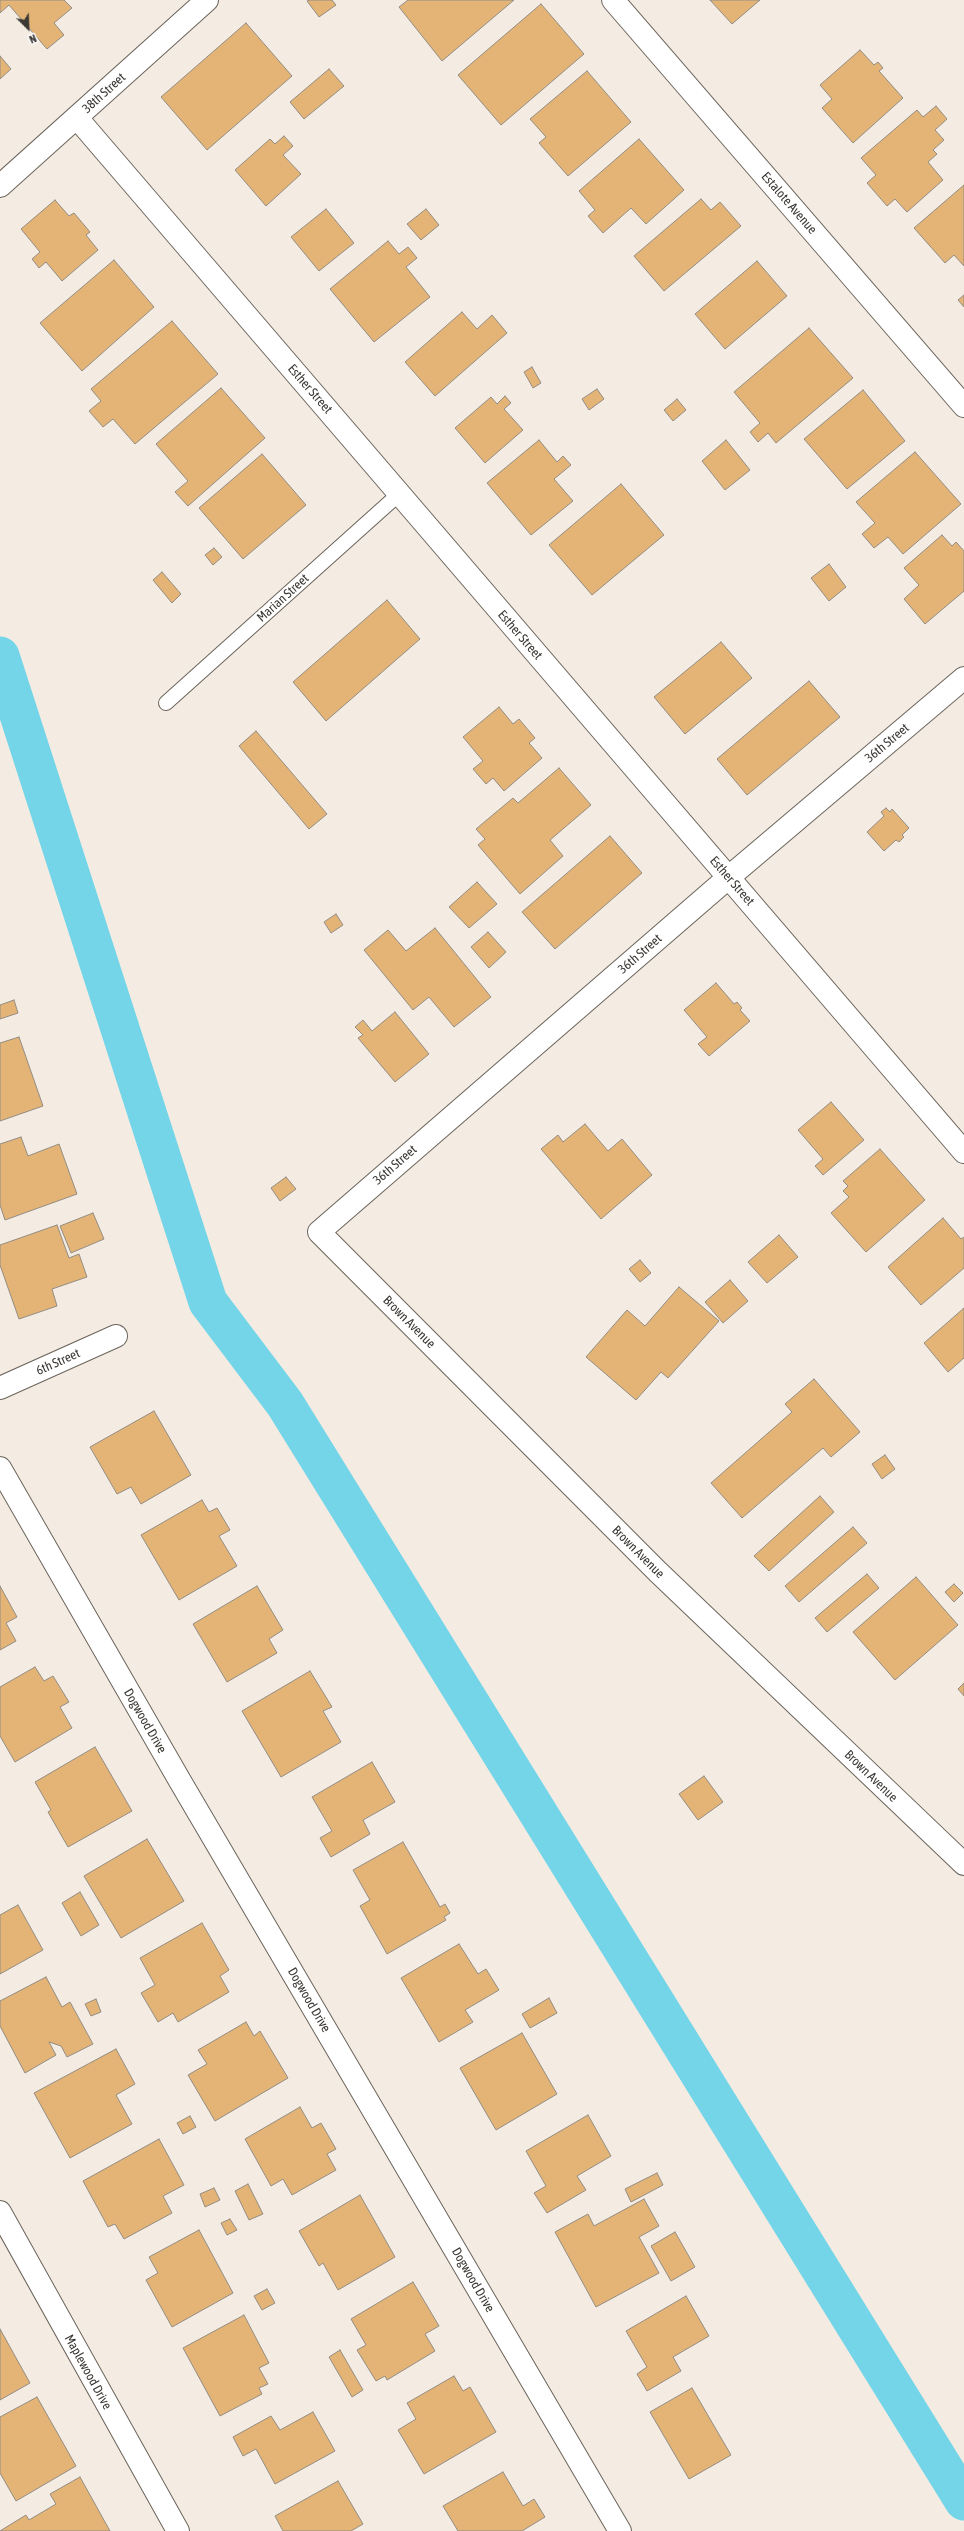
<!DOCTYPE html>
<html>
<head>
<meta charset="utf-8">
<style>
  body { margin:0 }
  #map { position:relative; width:964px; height:2531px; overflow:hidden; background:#f4ece2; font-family:"Asap Condensed",sans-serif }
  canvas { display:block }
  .north { position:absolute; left:8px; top:8px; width:40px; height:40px; -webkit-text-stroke:3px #fff; paint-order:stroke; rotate:156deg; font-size:11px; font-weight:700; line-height:16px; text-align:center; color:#3b3834 }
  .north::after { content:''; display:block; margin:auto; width:14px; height:18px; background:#3b3834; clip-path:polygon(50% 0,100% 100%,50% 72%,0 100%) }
</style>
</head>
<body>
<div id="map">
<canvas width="964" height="2531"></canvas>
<div class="north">N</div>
</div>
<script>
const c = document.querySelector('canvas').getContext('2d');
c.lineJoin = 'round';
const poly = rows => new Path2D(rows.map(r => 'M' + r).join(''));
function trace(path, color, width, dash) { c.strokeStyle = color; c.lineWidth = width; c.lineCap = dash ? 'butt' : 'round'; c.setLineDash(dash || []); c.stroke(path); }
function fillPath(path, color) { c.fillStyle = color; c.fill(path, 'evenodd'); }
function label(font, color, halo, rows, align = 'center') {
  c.font = font + ' "Asap Condensed",sans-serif'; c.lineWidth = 4; c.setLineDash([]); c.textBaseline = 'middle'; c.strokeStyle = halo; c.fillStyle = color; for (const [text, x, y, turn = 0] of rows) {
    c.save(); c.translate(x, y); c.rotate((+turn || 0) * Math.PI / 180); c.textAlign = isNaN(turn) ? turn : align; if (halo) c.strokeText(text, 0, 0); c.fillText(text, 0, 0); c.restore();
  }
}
const canal = poly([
  [0,656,208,1302,285,1404,964,2501]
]);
const building = poly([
  [0,0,64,0,72,8,54,23,64,35,47,49,9,5,0,13,0,0],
  [309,0,332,0,336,5,319,17,307,1,309,0],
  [408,0,514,0,442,61,399,7,408,0],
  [710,0,760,0,732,24,710,0],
  [541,4,584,54,501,125,458,75,541,4],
  [246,23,292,76,207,150,161,97,246,23],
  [860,50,874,65,878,62,883,68,879,71,903,98,853,143,822,108,832,99,820,85,860,50],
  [0,56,11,69,0,79,0,56],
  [329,69,344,86,304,119,290,102,329,69],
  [587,71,631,122,568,176,539,143,546,137,530,119,587,71],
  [936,106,947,119,935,130,944,140,933,150,937,154,928,162,943,180,907,212,895,199,887,206,867,183,876,175,861,158,917,110,923,117,936,106],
  [284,136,293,146,283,155,301,174,266,206,235,170,270,139,275,144,284,136],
  [639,139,684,190,646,224,631,208,603,233,588,216,595,210,579,191,639,139],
  [964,185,964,266,954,255,945,263,914,228,964,185],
  [701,199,711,210,720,202,741,226,664,291,634,256,701,199],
  [55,200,69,216,74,213,90,232,86,235,98,250,62,281,46,262,39,268,32,259,40,252,21,229,55,200],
  [326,209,354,243,319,271,291,237,326,209],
  [426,209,439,225,421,240,407,224,426,209],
  [388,241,399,254,408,247,417,258,406,267,430,297,374,342,330,289,388,241],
  [114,260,154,307,82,371,40,323,114,260],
  [757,261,787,296,725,349,695,314,757,261],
  [964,295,964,307,958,300,964,295],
  [462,312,477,329,492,315,507,333,435,396,405,362,462,312],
  [172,321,218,374,135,444,113,419,103,427,89,411,101,401,91,389,172,321],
  [809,328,853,378,776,443,768,433,758,442,750,432,760,423,734,392,809,328],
  [532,367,541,383,533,388,524,372,532,367],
  [221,388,265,438,188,506,175,492,188,481,156,444,221,388],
  [597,389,604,399,589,410,582,399,597,389],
  [863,390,905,441,847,489,804,439,863,390],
  [505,396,511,403,504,409,523,430,485,463,455,428,491,397,497,404,505,396],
  [677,399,686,410,673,421,664,410,677,399],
  [539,440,557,462,563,456,571,465,554,479,573,501,531,535,487,483,539,440],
  [726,440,750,470,725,490,702,461,726,440],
  [915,452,961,504,903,554,888,537,874,548,862,534,875,523,856,502,915,452],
  [262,454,306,505,243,559,199,508,262,454],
  [621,484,664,535,592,595,549,545,621,484],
  [942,535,952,546,956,542,964,551,964,591,925,624,904,599,919,585,904,568,942,535],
  [214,548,222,557,213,565,205,555,214,548],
  [829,564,846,587,829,601,811,578,829,564],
  [162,572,181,594,172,603,153,580,162,572],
  [387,600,420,639,326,721,293,682,387,600],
  [721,642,752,678,685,734,654,697,721,642],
  [809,681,840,717,747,795,717,759,809,681],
  [499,707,513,724,519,719,535,738,529,743,542,758,504,791,493,778,486,784,473,769,483,761,463,737,499,707],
  [256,731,327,814,309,829,239,746,256,731],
  [559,768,591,805,550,840,563,856,520,894,478,845,485,839,476,829,513,798,518,803,559,768],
  [886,808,890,812,892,809,909,828,902,835,904,837,899,842,896,840,884,851,867,832,884,816,881,812,886,808],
  [610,836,642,873,555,949,522,912,610,836],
  [477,882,497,904,469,928,449,907,477,882],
  [336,914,343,925,331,933,324,922,336,914],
  [435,928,491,997,454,1027,429,997,413,1010,364,950,388,930,406,951,435,928],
  [488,932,506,952,489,968,471,947,488,932],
  [716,983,734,1004,737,1002,742,1008,740,1010,750,1021,709,1056,698,1044,707,1037,684,1010,716,983],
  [14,1000,18,1013,0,1019,0,1005,14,1000],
  [395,1012,429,1054,395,1082,358,1038,363,1035,355,1027,363,1020,372,1031,395,1012],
  [19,1037,43,1106,0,1121,0,1043,19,1037],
  [831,1102,864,1140,823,1175,815,1166,823,1159,798,1130,831,1102],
  [585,1124,608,1151,622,1139,652,1175,601,1219,541,1149,558,1135,563,1142,585,1124],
  [21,1137,28,1156,59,1144,77,1194,5,1220,0,1205,0,1144,21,1137],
  [880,1149,925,1200,866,1252,831,1213,849,1197,843,1191,848,1186,843,1181,880,1149],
  [286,1177,296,1189,280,1201,271,1188,286,1177],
  [93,1213,104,1239,71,1253,60,1226,93,1213],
  [943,1218,961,1239,964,1237,964,1268,921,1305,888,1267,943,1218],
  [57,1225,69,1258,79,1254,87,1277,52,1289,57,1306,19,1319,0,1265,0,1245,57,1225],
  [779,1235,798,1257,767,1283,748,1262,779,1235],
  [640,1260,651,1273,640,1282,629,1269,640,1260],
  [730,1280,748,1301,723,1323,705,1302,730,1280],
  [679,1287,719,1321,668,1378,661,1372,636,1400,586,1357,627,1310,645,1326,679,1287],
  [964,1308,964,1358,948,1372,924,1343,964,1308],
  [814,1379,860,1432,831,1457,823,1448,742,1518,711,1483,792,1412,785,1404,814,1379],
  [154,1411,191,1475,141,1504,131,1487,117,1494,90,1447,154,1411],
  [885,1455,895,1469,882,1479,872,1464,885,1455],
  [820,1496,834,1512,769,1571,754,1556,820,1496],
  [202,1500,209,1512,217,1508,230,1530,219,1536,237,1566,179,1600,141,1535,202,1500],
  [853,1527,867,1543,799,1602,785,1586,853,1527],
  [867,1574,879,1588,827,1632,815,1618,867,1574],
  [916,1577,958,1625,895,1680,853,1632,916,1577],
  [954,1584,963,1593,954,1602,945,1592,954,1584],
  [0,1586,17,1617,6,1623,16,1641,0,1650,0,1586],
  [257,1586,283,1630,269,1639,277,1653,227,1682,193,1624,257,1586],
  [35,1667,44,1681,53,1676,69,1702,60,1707,72,1728,15,1762,0,1736,0,1687,35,1667],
  [310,1671,332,1707,323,1711,341,1742,281,1777,242,1711,310,1671],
  [964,1683,964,1696,958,1689,964,1683],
  [95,1747,132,1811,68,1847,48,1812,51,1810,35,1782,95,1747],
  [372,1762,395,1802,363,1820,370,1834,331,1857,320,1838,332,1831,312,1797,372,1762],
  [704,1776,723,1802,698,1820,679,1794,704,1776],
  [147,1839,184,1901,121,1938,84,1876,147,1839],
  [403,1842,440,1907,445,1904,450,1913,444,1917,446,1920,387,1954,360,1906,370,1900,353,1870,403,1842],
  [80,1892,99,1925,81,1936,62,1903,80,1892],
  [18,1905,43,1950,0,1974,0,1915,18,1905],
  [202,1923,229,1970,220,1976,229,1992,178,2022,173,2013,158,2022,141,1993,155,1985,140,1958,202,1923],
  [459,1944,478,1974,486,1969,499,1990,465,2010,473,2022,439,2042,401,1978,459,1944],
  [46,1977,62,2007,70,2002,93,2044,67,2057,61,2046,49,2042,56,2055,25,2073,0,2026,0,2001,46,1977],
  [549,1998,557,2013,530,2028,522,2014,549,1998],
  [96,1999,101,2012,91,2016,85,2004,96,1999],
  [246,2022,254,2036,260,2031,288,2078,215,2121,188,2075,207,2064,198,2050,246,2022],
  [522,2033,557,2094,496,2130,460,2068,522,2033],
  [116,2049,135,2084,116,2095,132,2124,70,2158,34,2093,116,2049],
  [300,2107,312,2128,321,2123,336,2149,327,2154,336,2170,292,2195,283,2179,271,2186,245,2139,300,2107],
  [588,2115,611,2156,577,2176,586,2190,547,2213,534,2193,546,2186,526,2151,588,2115],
  [190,2116,196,2127,183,2134,177,2123,190,2116],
  [159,2139,184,2185,163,2196,172,2213,124,2239,115,2224,108,2227,83,2181,159,2139],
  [657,2173,663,2185,631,2202,625,2189,657,2173],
  [248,2184,263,2214,249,2220,235,2191,248,2184],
  [214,2188,220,2200,205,2207,200,2194,214,2188],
  [360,2195,395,2257,338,2290,323,2263,319,2266,299,2231,360,2195],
  [644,2199,659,2226,639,2237,659,2273,596,2307,555,2232,588,2214,594,2226,644,2199],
  [230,2219,237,2230,227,2235,221,2223,230,2219],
  [199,2230,233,2293,172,2327,146,2280,158,2273,149,2257,199,2230],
  [675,2232,695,2267,671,2281,651,2246,675,2232],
  [413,2282,439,2326,425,2334,435,2351,387,2380,385,2376,376,2381,357,2350,366,2345,351,2319,413,2282],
  [267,2289,275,2303,262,2310,254,2296,267,2289],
  [686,2296,709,2336,673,2357,681,2371,647,2391,637,2374,647,2367,626,2331,686,2296],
  [244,2315,269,2363,259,2368,268,2384,259,2388,262,2394,220,2416,183,2348,244,2315],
  [0,2329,30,2383,0,2400,0,2329],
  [340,2350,363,2390,352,2397,329,2357,340,2350],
  [454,2376,463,2391,470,2387,496,2432,424,2474,398,2430,416,2419,407,2403,454,2376],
  [692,2388,731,2455,689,2479,650,2412,692,2388],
  [37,2397,76,2466,16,2501,0,2473,0,2417,37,2397],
  [313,2412,335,2451,275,2484,256,2449,243,2456,233,2437,271,2416,280,2430,313,2412],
  [503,2472,523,2506,534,2499,545,2517,522,2531,458,2531,443,2506,503,2472],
  [80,2477,110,2531,0,2531,26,2515,29,2520,56,2504,50,2494,80,2477],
  [338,2481,363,2524,351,2531,283,2531,275,2516,338,2481]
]);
const service = poly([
  [166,703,399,494]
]);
const minor = poly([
  [613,0,964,406],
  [77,118,964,1152],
  [0,186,207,0],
  [964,678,729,877,319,1232,658,1572,964,1864],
  [0,1388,116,1336],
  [0,1468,180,1781,620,2531]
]);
const tertiary = poly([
  [0,2212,178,2531]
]);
const streetNames = [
  ["38th Street",104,93,-42],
  ["Estalote Avenue",789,203,49],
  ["Esther Street",310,389,49],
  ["Marian Street",283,598,-42],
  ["Esther Street",520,635,49],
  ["36th Street",887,743,-40],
  ["Esther Street",732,881,49],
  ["36th Street",640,954,-41],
  ["36th Street",395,1165,-41],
  ["Brown Avenue",409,1322,45],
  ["6th Street",58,1362,-24],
  ["Brown Avenue",638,1552,45],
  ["Dogwood Drive",145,1721,60],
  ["Brown Avenue",871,1776,44],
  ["Dogwood Drive",309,2000,60],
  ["Dogwood Drive",473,2280,60],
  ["Maplewood Drive",88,2372,61]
];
trace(canal, '#74d5e8', 39);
fillPath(building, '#e3b476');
trace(building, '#938c83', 1);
trace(service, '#6b645c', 16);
trace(minor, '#6b645c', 24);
trace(tertiary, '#6b645c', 24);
trace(service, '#fff', 14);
trace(minor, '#fff', 22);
trace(tertiary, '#fff', 22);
label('13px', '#3b3834', '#fff', streetNames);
</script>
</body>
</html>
